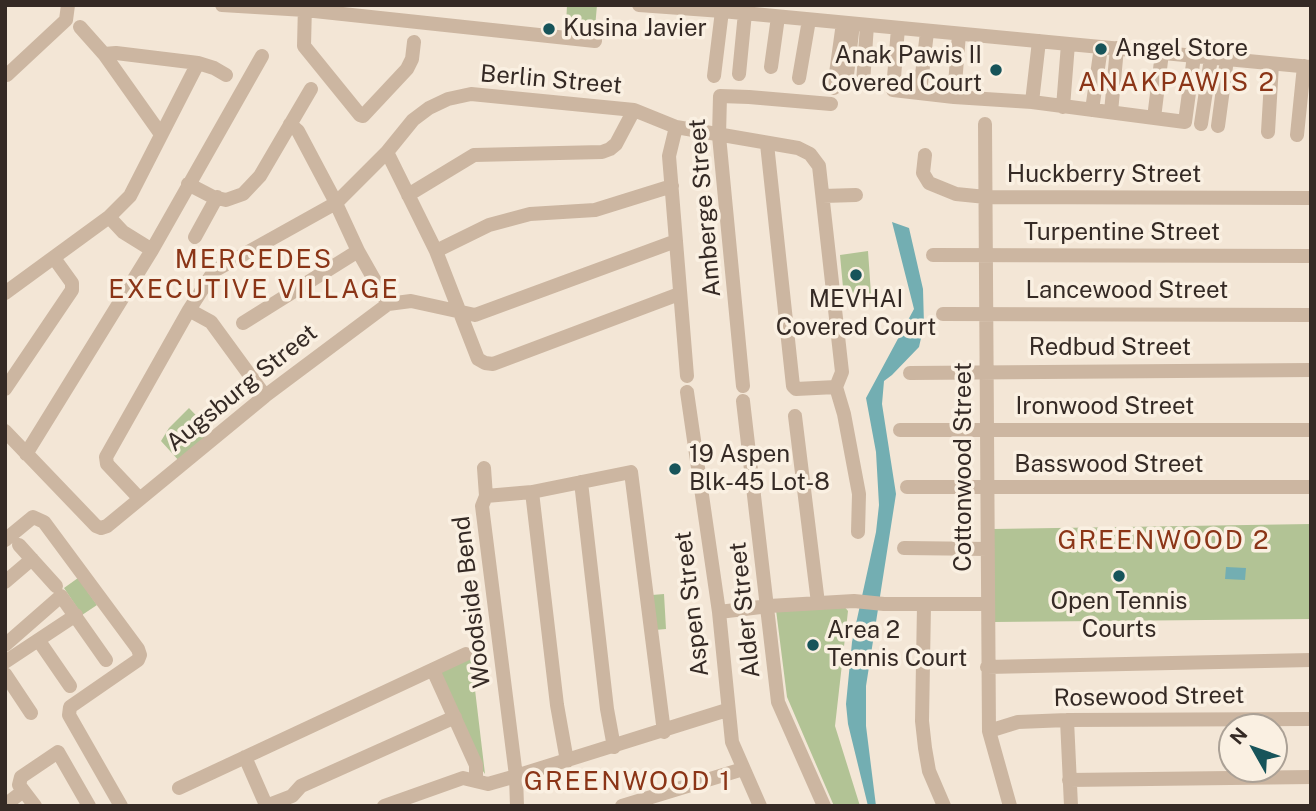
<!DOCTYPE html>
<html>
<head>
<meta charset="utf-8">
<style>
  body { margin:0 }
  #map { position:relative; width:1316px; height:811px; overflow:hidden; background:#f3e6d6; font-family:"Public Sans",sans-serif }
  canvas { display:block }
  .frame { position:absolute; inset:0; border:7px solid #352a25; pointer-events:none }
  .north { position:absolute; left:1218px; top:713px; width:70px; height:70px; box-sizing:border-box; background:#faf0e2; border:2px solid #aba196; border-radius:50%; rotate:310deg; font-size:19px; font-weight:700; line-height:28px; text-align:center; color:#352a25 }
  .north::after { content:''; display:block; margin:auto; width:24px; height:32px; background:#17545a; clip-path:polygon(50% 0,100% 100%,50% 72%,0 100%) }
</style>
</head>
<body>
<div id="map">
<canvas width="1316" height="811"></canvas>
<div class="frame"></div>
<div class="north">N</div>
</div>
<script>
const c = document.querySelector('canvas').getContext('2d');
c.lineJoin = 'round';
function fillPath(path, color) { c.fillStyle = color; c.fill(path, 'evenodd'); }
const poly = rows => new Path2D(rows.map(r => 'M' + r).join(''));
function trace(path, color, width, dash) { c.strokeStyle = color; c.lineWidth = width; c.lineCap = dash ? 'butt' : 'round'; c.setLineDash(dash || []); c.stroke(path); }
function label(font, color, halo, rows, align = 'center') {
  c.font = font + ' "Public Sans",sans-serif'; c.lineWidth = 7; c.setLineDash([]); c.textBaseline = 'middle'; c.strokeStyle = halo; c.fillStyle = color; for (const [text, x, y, turn = 0] of rows) {
    c.save(); c.translate(x, y); c.rotate((+turn || 0) * Math.PI / 180); c.textAlign = isNaN(turn) ? turn : align; if (halo) c.strokeText(text, 0, 0); c.fillText(text, 0, 0); c.restore();
  }
}
const green = poly([
  [567,5,597,5,595,28,566,26],
  [868,251,871,294,844,298,840,255],
  [189,408,213,433,180,462,161,441,169,428],
  [1311,524,1311,619,994,622,993,529],
  [78,578,97,605,82,615,64,588],
  [664,594,666,629,655,630,652,595],
  [843,605,848,611,835,726,860,806,834,806,787,697,776,610],
  [471,656,485,774,478,764,440,673]
]);
const water = poly([
  [892,222,909,228,923,289,924,325,919,347,892,375,884,381,882,404,896,494,866,686,866,726,876,806,868,806,848,724,846,704,852,642,876,532,879,505,876,452,866,398,914,309],
  [1226,567,1246,568,1245,580,1225,579]
]);
const minor = poly([
  [222,5,305,10,595,41],
  [305,5,304,46,360,115,363,116,407,69,412,59,414,42],
  [639,5,722,11,1311,67],
  [80,27,104,54,160,133],
  [898,28,893,90,954,97,1032,102,1185,122,1194,56],
  [104,54,116,53,198,63,214,68,226,75],
  [771,67,778,17],
  [739,74,745,13],
  [7,75,66,20,68,5],
  [847,75,853,24],
  [714,76,722,11],
  [799,78,809,20],
  [863,83,867,25],
  [834,88,843,23],
  [920,92,927,32],
  [954,97,959,34],
  [1032,102,1039,41],
  [1063,107,1068,44],
  [1092,110,1101,47],
  [1111,112,1117,48],
  [1154,118,1162,53],
  [290,124,298,131,333,197,358,251,388,304],
  [985,124,989,731,1010,806],
  [1201,124,1211,58],
  [1218,126,1227,59],
  [676,127,669,156,687,376],
  [1268,132,1272,64],
  [1297,135,1304,66],
  [767,144,793,386,796,389,836,387],
  [387,152,436,251,478,359,485,363,493,364,679,294],
  [925,155,923,173,929,183,956,194,986,197,1311,198],
  [188,184,213,197,226,200,243,194,260,176,311,89],
  [408,195,474,155,602,152,610,149,616,144,634,110],
  [823,196,856,195],
  [109,217,123,232,152,250],
  [195,237,217,197],
  [436,251,489,225,530,214,595,210,672,186],
  [933,255,1311,256],
  [5,293,109,217,130,196,198,63],
  [189,310,211,322,265,396],
  [943,314,1311,315],
  [243,323,358,251],
  [910,373,1311,370],
  [743,386,719,136,720,96,749,97,831,104],
  [836,387,844,414,859,494,858,532],
  [5,389,72,290,72,283,54,258],
  [687,392,719,612,732,742,760,806],
  [743,401,778,702,824,806],
  [795,416,818,603],
  [900,430,1311,430],
  [5,431,96,526,101,528,107,526,265,396,388,304,411,301,475,315,676,241],
  [26,454,152,250,262,56],
  [484,468,486,496],
  [581,482,607,709,614,747],
  [907,487,1311,487],
  [532,492,557,705,567,761],
  [486,496,532,492,631,472,664,732],
  [486,496,482,506,516,776,517,806],
  [140,499,107,464,106,457,189,310,214,271,336,203,387,152,413,120,429,108,448,99,471,94,634,110,676,127,798,148,810,154,819,166,842,372,836,387],
  [5,540,33,517,44,522,138,649,140,655,138,660,70,707,69,715,121,806],
  [19,545,56,586],
  [904,548,988,549],
  [5,582,32,559],
  [924,605,922,721,925,748,929,771,944,806],
  [719,612,769,606,854,601,884,604,988,604],
  [39,641,70,686],
  [5,645,61,596,106,660],
  [5,662,76,615],
  [987,667,1311,660],
  [433,670,476,765,476,780],
  [5,674,31,713],
  [1067,720,1071,806],
  [989,731,1018,722,1067,720,1311,719],
  [245,757,266,805],
  [1069,780,1311,777],
  [179,788,466,654],
  [5,805,22,792],
  [35,806,19,785,21,777,58,752,89,806],
  [266,806,292,796,301,786,455,717],
  [384,806,463,778,488,784,516,776,727,710],
  [622,806,743,769]
]);
const markers = [
  [549,29,7,"#17545a"],
  [1101,49,7,"#17545a"],
  [996,70,7,"#17545a"],
  [856,275,7,"#17545a"],
  [675,469,7,"#17545a"],
  [1119,576,7,"#17545a"],
  [813,645,7,"#17545a"]
];
const poiNames = [
  ["Kusina Javier",563,29],
  ["Angel Store",1115,49],
  ["Anak Pawis II",982,56,"right"],
  ["Covered Court",982,84,"right"],
  ["MEVHAI",856,300,"center"],
  ["Covered Court",856,328,"center"],
  ["19 Aspen",689,455],
  ["Blk-45 Lot-8",689,483],
  ["Open Tennis",1119,602,"center"],
  ["Courts",1119,630,"center"],
  ["Area 2",827,631],
  ["Tennis Court",827,659]
];
const streetNames = [
  ["Berlin Street",551,80,5],
  ["Huckberry Street",1104,175],
  ["Amberge Street",705,208,-95],
  ["Turpentine Street",1122,233],
  ["Lancewood Street",1127,291],
  ["Redbud Street",1110,348],
  ["Augsburg Street",242,388,-39],
  ["Ironwood Street",1105,407],
  ["Basswood Street",1109,465],
  ["Cottonwood Street",964,467,-90],
  ["Woodside Bend",472,602,-97],
  ["Aspen Street",692,604,-97],
  ["Alder Street",745,610,-96],
  ["Rosewood Street",1149,697,-1]
];
const neighbourhoodNames = [
  ["ANAKPAWIS 2",1177,83],
  ["MERCEDES",254,260],
  ["EXECUTIVE VILLAGE",254,290],
  ["GREENWOOD 2",1164,541],
  ["GREENWOOD 1",628,782]
];
fillPath(green, '#b2c395');
fillPath(water, '#73aeb2');
trace(minor, '#ccb6a1', 14);
for (const [x, y, r, color] of markers) { const dot = new Path2D(); dot.arc(x, y, r, 0, 2 * Math.PI); c.fillStyle = color; c.fill(dot); trace(dot, '#faf0e2', 2.5); }
label('24px', '#352a25', '#faf0e2', poiNames, 'left');
label('24px', '#352a25', '#faf0e2', streetNames);
c.letterSpacing = '2px';
label('26px', '#8b3517', '#faf0e2', neighbourhoodNames);
c.letterSpacing = '0px';
</script>
</body>
</html>
